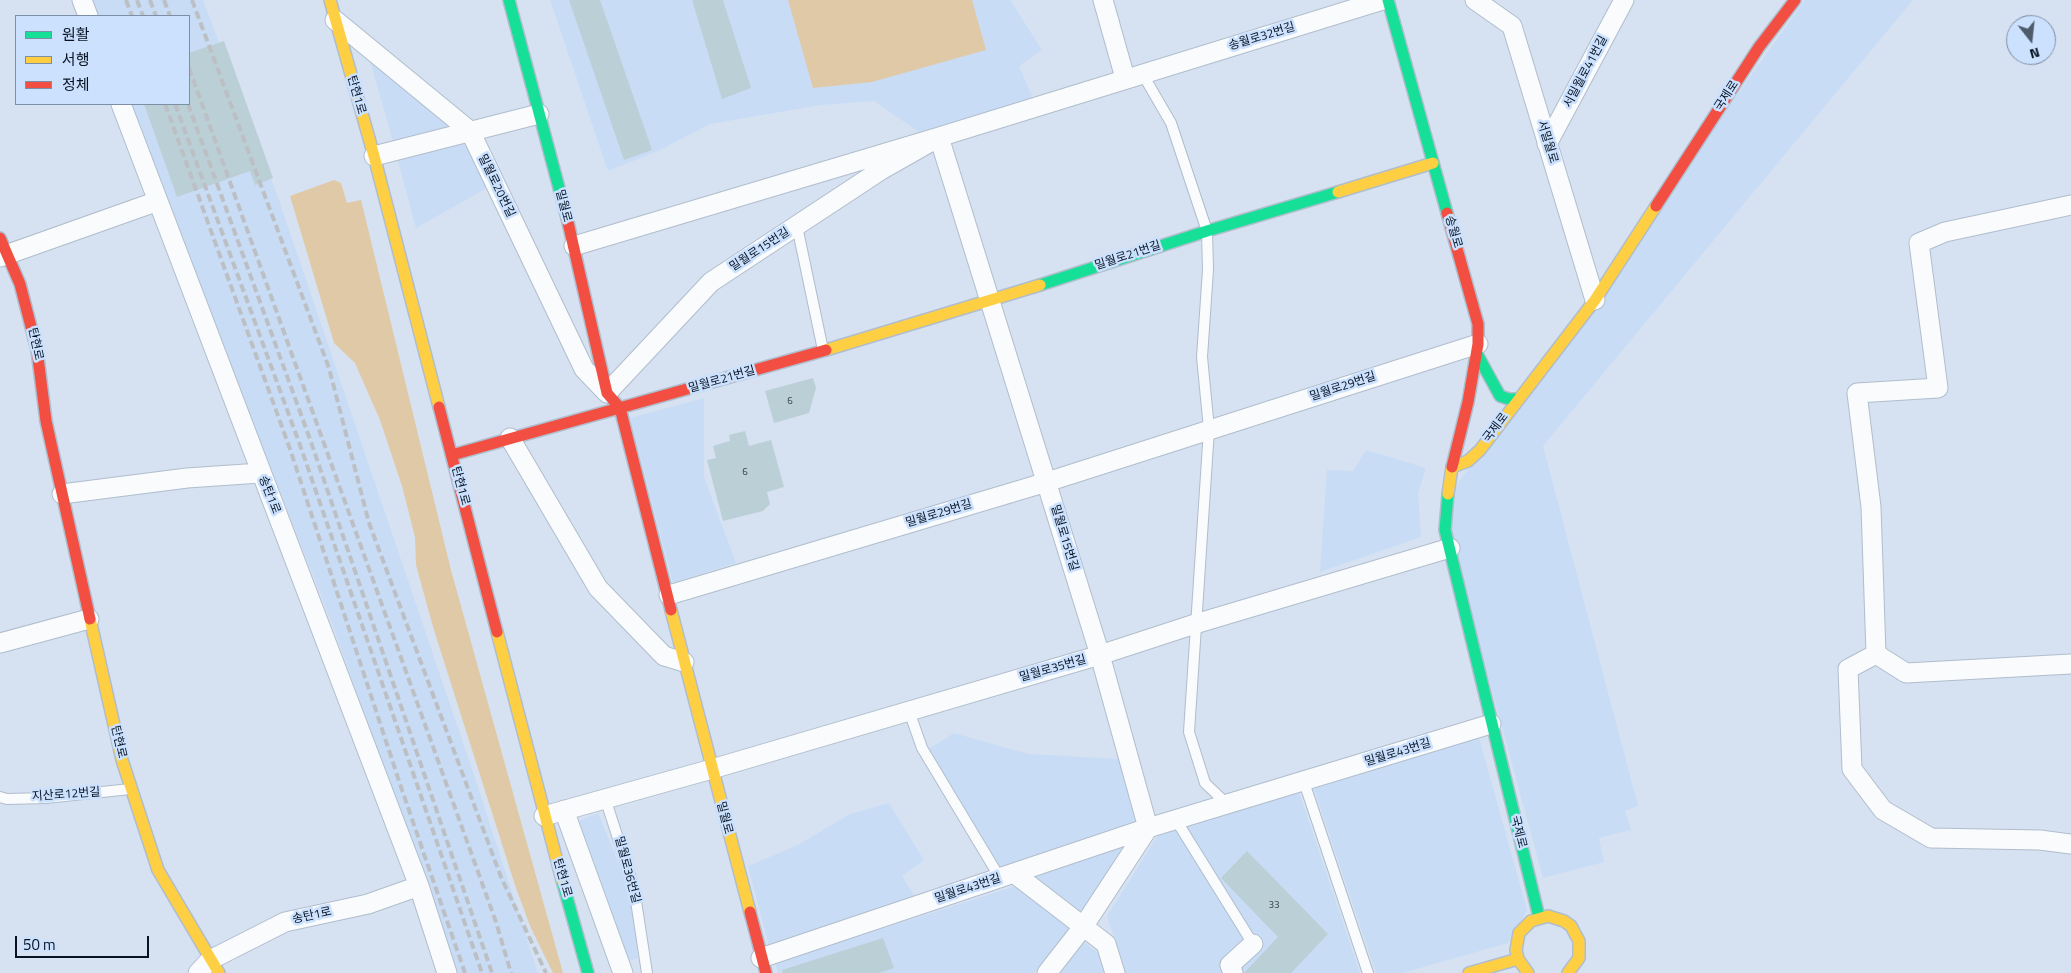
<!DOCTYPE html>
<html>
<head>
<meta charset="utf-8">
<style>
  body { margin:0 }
  #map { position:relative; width:2071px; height:973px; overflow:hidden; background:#d6e2f2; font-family:"Titillium Web","Noto Sans KR",sans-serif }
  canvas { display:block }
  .legend { position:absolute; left:15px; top:15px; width:175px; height:90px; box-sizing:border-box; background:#cbe1fd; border:1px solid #7d8fa6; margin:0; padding:6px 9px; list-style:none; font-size:15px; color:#071323 }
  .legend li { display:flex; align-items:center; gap:10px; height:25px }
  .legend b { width:25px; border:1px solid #7d8fa6 }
  .north { position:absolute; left:2006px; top:15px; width:50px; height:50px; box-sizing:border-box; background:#cbe1fd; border:1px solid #7d8fa6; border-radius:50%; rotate:164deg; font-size:14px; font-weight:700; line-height:20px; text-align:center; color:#071323 }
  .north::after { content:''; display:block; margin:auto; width:18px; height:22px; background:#4f5b6b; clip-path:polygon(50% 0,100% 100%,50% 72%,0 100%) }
  .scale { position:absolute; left:15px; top:936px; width:134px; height:22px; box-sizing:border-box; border:2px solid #071323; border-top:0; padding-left:6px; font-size:15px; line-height:18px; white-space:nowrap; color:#071323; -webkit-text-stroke:4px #cbe1fd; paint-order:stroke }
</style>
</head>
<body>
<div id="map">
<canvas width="2071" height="973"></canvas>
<ul class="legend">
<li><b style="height:6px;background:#16e098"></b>원활</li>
<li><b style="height:6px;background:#ffcf43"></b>서행</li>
<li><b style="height:6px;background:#f24e42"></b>정체</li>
</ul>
<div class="north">N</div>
<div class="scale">50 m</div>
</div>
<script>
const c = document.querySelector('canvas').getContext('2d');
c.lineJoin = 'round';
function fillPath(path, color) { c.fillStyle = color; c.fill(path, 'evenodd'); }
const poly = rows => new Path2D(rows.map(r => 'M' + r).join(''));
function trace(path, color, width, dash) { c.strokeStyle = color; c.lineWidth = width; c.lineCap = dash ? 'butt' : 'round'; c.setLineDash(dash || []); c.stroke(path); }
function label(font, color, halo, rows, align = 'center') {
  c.font = font + ' "Titillium Web","Noto Sans KR",sans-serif'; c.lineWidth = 5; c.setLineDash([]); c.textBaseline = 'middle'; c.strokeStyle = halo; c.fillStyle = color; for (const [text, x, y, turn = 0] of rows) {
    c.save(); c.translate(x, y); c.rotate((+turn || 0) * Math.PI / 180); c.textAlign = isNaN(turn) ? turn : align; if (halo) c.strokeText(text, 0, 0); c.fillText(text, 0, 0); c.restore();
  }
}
const built = poly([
  [92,0,203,0,279,200,475,778,538,973,455,973,333,626,174,224,130,104,189,104,189,16,98,16],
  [550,0,1010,0,1042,50,1019,66,1033,98,919,132,874,101,821,105,710,124,658,151,608,171],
  [1805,0,1913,0,1543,446,1638,806,1625,811,1631,830,1599,838,1604,862,1543,878,1448,529,1453,490],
  [369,57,452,126,393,141],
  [462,140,489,187,416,228,397,157],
  [704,398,704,477,736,563,673,583,630,418],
  [1366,450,1426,468,1418,493,1421,537,1320,572,1327,470,1353,471],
  [954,733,1028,754,1120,759,1135,821,1001,868,927,750],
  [1478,734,1527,910,1508,943,1402,973,1376,973,1314,789],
  [1299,792,1360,973,1126,973,1107,916,1160,832],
  [889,803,924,860,902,876,916,899,769,946,748,866,798,845,850,814],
  [598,813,632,896,638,958,629,961,579,821],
  [1129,842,1080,915,1031,875],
  [1019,885,1072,925,1034,973,778,973,775,963],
  [1084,942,1102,956,1106,973,1060,973]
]);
const green = poly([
  [788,0,972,0,986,50,872,82,813,88],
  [334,180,341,183,347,203,361,200,451,570,563,973,553,973,530,926,515,885,433,627,416,565,415,537,402,486,380,420,355,363,334,343,290,196]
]);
const building = poly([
  [569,0,600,0,652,150,624,160],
  [692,0,723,0,751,88,722,99],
  [224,41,273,178,255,185,250,171,177,197,144,104,189,104,189,53],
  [813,378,816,388,809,413,774,423,765,391],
  [745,431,749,446,771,440,784,487,767,492,770,504,763,511,723,521,707,460,716,458,713,446,730,441,729,435],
  [1247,851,1328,934,1291,973,1244,973,1278,937,1221,878],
  [883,938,894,968,879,973,783,973,782,970]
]);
const lane = poly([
  [1142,73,1171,123,1207,231,1208,270,1202,357,1209,429,1189,732,1205,783,1227,804],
  [797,226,823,350],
  [909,711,922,748,1000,878],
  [1304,782,1368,973],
  [0,797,7,799,46,798,130,789],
  [605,798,634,888,647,973],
  [1176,820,1253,944]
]);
const street = poly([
  [82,0,88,16],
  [1103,0,1125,78],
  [1475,0,1512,26,1595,300],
  [335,20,470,131,584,369,607,393,711,282,881,170,939,137,1383,0],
  [121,104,419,886,447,973],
  [1547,144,1624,0],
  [374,156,539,114],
  [2071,205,1945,232,1919,243,1938,388,1857,393,1871,507,1876,654,1848,669,1852,769,1883,810,1931,838,2040,840,2071,844],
  [574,246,939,137,1100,655,1148,828,1083,927,1047,973],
  [0,257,158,201],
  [510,438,598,588,664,656,684,662],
  [62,494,187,478,260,473],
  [669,595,1047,482,1478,344],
  [0,643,89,619],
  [1876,654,1906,673,2071,664],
  [564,810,623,973],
  [544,816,712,769,1100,655,1195,624,1450,548],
  [1015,874,1106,944,1115,973],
  [761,958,1148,828,1491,724],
  [198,973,210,960,285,922,368,904,419,886],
  [1233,973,1230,965,1253,944]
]);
const fast = poly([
  [509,0,567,218],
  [1388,0,1447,213],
  [1040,285,1207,231,1338,192],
  [1477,354,1500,396,1509,399,1518,399],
  [1448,494,1445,530,1539,917],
  [562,880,588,973]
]);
const slow = poly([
  [330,0,374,156,439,407],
  [1338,192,1433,163],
  [826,350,1040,285],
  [1448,494,1452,467,1468,461,1480,450,1595,300,1656,206],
  [671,610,750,912],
  [90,619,122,760,158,870,219,973],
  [497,632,562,880],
  [1469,973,1518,959],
  [1528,973,1518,959,1516,950,1519,933,1531,921,1548,916,1564,921,1571,926,1579,941,1579,958,1568,973]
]);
const jam = poly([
  [1656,206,1759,47,1795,0],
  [1447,213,1478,324,1478,344,1468,402,1452,467],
  [567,218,607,393,620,408,671,610],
  [0,238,20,284,37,350,46,421,90,619],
  [439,407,497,632],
  [452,455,826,350],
  [750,912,766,973]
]);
const rail = poly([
  [126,0,132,16],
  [137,0,143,16],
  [150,0,156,16],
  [164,0,170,16],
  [192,0,329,368,369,523,501,877,546,973],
  [189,68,496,922,511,973],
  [165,104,290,449,402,790,465,973],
  [175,104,300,445,482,973],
  [188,104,311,442,492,973]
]);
const numberNames = [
  ["6",790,402],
  ["6",745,473],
  ["33",1274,906]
];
const streetNames = [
  ["송월로32번길",1262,37,-17],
  ["서밀월로41번길",1586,72,-62],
  ["탄현1로",356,95,74],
  ["국제로",1727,96,-57],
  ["서밀월로",1547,142,73],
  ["밀월로20번길",496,186,64],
  ["밀월로",563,206,75],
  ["송월로",1453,232,74],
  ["밀월로15번길",760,250,-33],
  ["밀월로21번길",1128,256,-18],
  ["탄현로",35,344,78],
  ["밀월로21번길",722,380,-16],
  ["밀월로29번길",1343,387,-18],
  ["국제로",1496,428,-53],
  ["탄현1로",460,486,75],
  ["송탄1로",269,495,69],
  ["밀월로29번길",939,514,-17],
  ["밀월로15번길",1064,538,73],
  ["밀월로35번길",1053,669,-16],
  ["탄현로",118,742,77],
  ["밀월로43번길",1398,753,-17],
  ["지산로12번길",66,795,-4],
  ["밀월로",724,818,75],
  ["국제로",1518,832,76],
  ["밀월로36번길",627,870,75],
  ["탄현1로",562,878,74],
  ["밀월로43번길",968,889,-18],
  ["송탄1로",312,916,-12]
];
fillPath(built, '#c9dcf5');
fillPath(green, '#e0c9a6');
fillPath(building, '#bbcfd6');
trace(lane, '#b0bdcc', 12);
trace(street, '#b0bdcc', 21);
trace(fast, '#b0bdcc', 14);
trace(slow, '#b0bdcc', 14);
trace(jam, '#b0bdcc', 14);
trace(lane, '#f9fbfd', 10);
trace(street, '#f9fbfd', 19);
trace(fast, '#16e098', 11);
trace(slow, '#ffcf43', 11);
trace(jam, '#f24e42', 11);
trace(rail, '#bcc0c4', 4, [8, 4]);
label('10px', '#344250', null, numberNames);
label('12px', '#071323', '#cbe1fd', streetNames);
</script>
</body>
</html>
